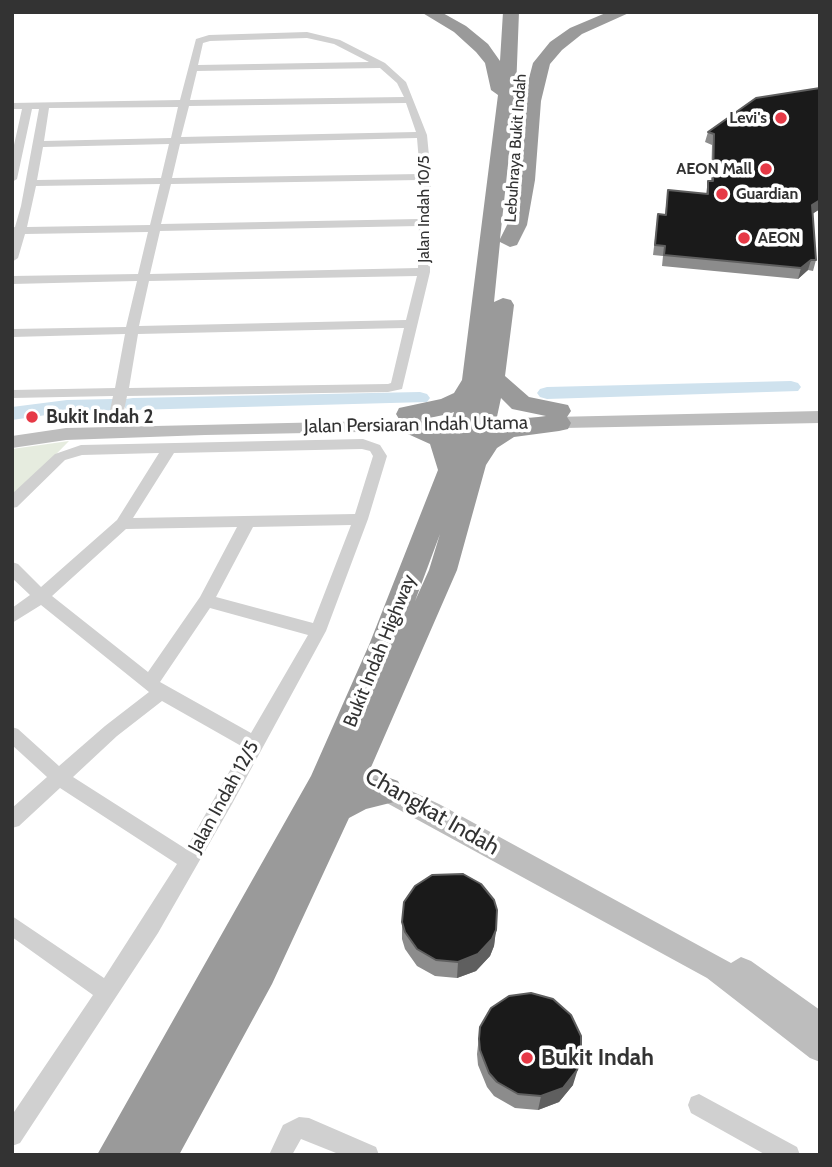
<!DOCTYPE html>
<html>
<head>
<meta charset="utf-8">
<style>
  body { margin:0 }
  #map { position:relative; width:832px; height:1167px; overflow:hidden; background:#fff; font-family:Cabin,sans-serif }
  canvas { display:block }
  .frame { position:absolute; inset:0; border:14px solid #333; pointer-events:none }
</style>
</head>
<body>
<div id="map">
<canvas width="832" height="1167"></canvas>
<div class="frame"></div>
</div>
<script>
const c = document.querySelector('canvas').getContext('2d');
c.lineJoin = 'round';
function fillPath(path, color) { c.fillStyle = color; c.fill(path, 'evenodd'); }
const poly = rows => new Path2D(rows.map(r => 'M' + r).join(''));
function trace(path, color, width, dash) { c.strokeStyle = color; c.lineWidth = width; c.lineCap = dash ? 'butt' : 'round'; c.setLineDash(dash || []); c.stroke(path); }
function label(font, color, halo, rows, align = 'center') {
  c.font = font + ' Cabin,sans-serif'; c.lineWidth = 7; c.setLineDash([]); c.textBaseline = 'middle'; c.strokeStyle = halo; c.fillStyle = color; for (const [text, x, y, turn = 0] of rows) {
    c.save(); c.translate(x, y); c.rotate((+turn || 0) * Math.PI / 180); c.textAlign = isNaN(turn) ? turn : align; if (halo) c.strokeText(text, 0, 0); c.fillText(text, 0, 0); c.restore();
  }
}
const green = poly([
  [69,441,25,486,12,495,12,449]
]);
const river = poly([
  [791,381,798,383,801,387,798,391,547,399,540,397,537,393,540,389,547,387,791,381],
  [420,392,427,394,430,398,427,402,133,410,126,409,123,404,126,399,133,398,420,392],
  [112,399,119,400,122,405,119,410,67,412,12,420,12,407,67,400,112,399]
]);
const street = poly([
  [307,32,340,40,385,63,406,82,427,135,431,177,430,272,402,389,388,392,127,396,122,420,115,425,108,420,113,396,12,398,12,390,115,388,125,334,12,337,12,329,126,327,137,281,12,284,12,276,138,274,148,232,25,234,18,258,12,262,12,228,15,227,21,206,39,109,32,109,17,179,12,182,12,154,22,109,12,109,12,103,180,100,196,39,209,35,307,32],
  [307,38,334,44,369,62,198,65,203,43,210,41,307,38],
  [380,68,397,83,404,97,190,100,197,71,380,68],
  [406,103,416,132,181,137,189,106,406,103],
  [178,107,171,138,44,141,49,108,178,107],
  [417,138,420,174,172,178,180,144,417,138],
  [169,144,161,178,37,180,43,147,169,144],
  [420,180,419,219,161,224,171,184,420,180],
  [160,184,150,225,27,227,36,186,160,184],
  [419,226,418,268,150,274,160,231,419,226],
  [417,276,406,320,139,326,149,281,417,276],
  [404,328,391,383,388,384,129,388,138,334,404,328],
  [363,439,380,445,387,456,368,519,326,631,232,804,158,933,20,1143,12,1146,12,1115,93,995,12,937,12,916,104,978,177,864,60,788,19,826,12,828,12,808,47,777,12,745,12,727,18,729,59,766,105,726,149,692,41,605,12,623,12,608,30,595,12,578,12,562,18,564,41,587,117,520,159,453,82,455,65,460,17,507,12,508,12,494,55,454,81,445,363,439],
  [362,449,370,451,373,456,355,514,133,518,174,453,362,449],
  [351,525,313,623,216,597,253,527,351,525],
  [237,527,200,597,148,672,52,596,126,529,237,527],
  [210,608,308,635,251,733,160,682,210,608],
  [162,701,243,747,186,849,73,777,117,736,162,701],
  [699,1094,797,1147,800,1155,766,1155,691,1113,688,1105,691,1097,699,1094],
  [299,1117,309,1118,376,1147,379,1155,341,1155,301,1139,292,1155,269,1155,283,1125,299,1117]
]);
const secondary = poly([
  [820,411,820,423,205,435,66,440,12,448,12,436,66,428,820,411],
  [355,758,392,782,439,804,731,963,741,957,751,961,820,1010,820,1062,810,1058,707,978,374,796,347,775,343,768,347,761,355,758]
]);
const highway = poly([
  [421,12,441,12,466,26,488,44,500,61,503,12,519,12,516,90,500,239,507,225,515,180,523,101,533,63,550,42,570,28,608,12,631,12,582,34,562,50,550,64,541,101,535,180,527,225,517,245,510,247,500,242,494,302,503,298,511,300,514,305,505,376,529,397,568,405,571,411,567,417,571,423,568,429,559,431,514,437,497,448,486,465,457,570,365,781,387,777,398,781,403,791,398,801,366,809,349,818,272,984,179,1155,97,1155,311,776,369,645,438,470,430,444,399,430,396,424,399,419,396,414,399,408,441,399,454,393,462,380,498,95,491,90,485,63,476,52,454,32,421,12],
  [501,398,512,409,546,416,508,421,495,426,501,398],
  [454,412,448,432,420,420,448,414,454,412],
  [440,534,429,570,415,601,440,534]
]);
const wall = poly([
  [820,88,820,209,812,214,816,260,813,271,808,270,798,279,662,266,663,256,653,255,658,214,665,215,668,190,706,194,708,181,711,181,712,145,705,142,708,132],
  [402,922,496,930,494,946,490,956,476,971,457,978,435,976,417,966,405,949,402,939],
  [480,1027,573,1085,559,1102,538,1110,515,1108,494,1096,487,1087,478,1065,477,1054]
]);
const shadedWall = poly([
  [820,200,820,209,809,216,812,205],
  [811,260,808,270,798,279,801,268],
  [496,930,494,946,490,956,476,971,457,978,458,962],
  [581,1059,573,1085,559,1102,538,1110,541,1096]
]);
const building = poly([
  [820,88,820,200,812,205,816,260,811,260,801,268,664,255,665,246,655,245,658,214,666,215,668,190,708,194,708,181,713,181,714,134,708,132,756,98,820,88],
  [463,874,481,884,494,900,497,910,496,930,492,939,478,954,458,962,436,960,417,949,405,932,402,922,404,902,415,886,432,875,463,874],
  [531,993,553,999,571,1015,581,1036,581,1059,577,1070,563,1088,541,1096,518,1094,497,1082,489,1073,480,1050,479,1039,480,1027,491,1008,509,996,531,993]
]);
const markers = [
  [781,118,7,"#e63946"],
  [766,169,7,"#e63946"],
  [722,194,7,"#e63946"],
  [744,238,7,"#e63946"],
  [32,417,7,"#e63946"],
  [527,1058,7,"#e63946"]
];
const farPoinames = [
  ["Levi's",767,118],
  ["AEON Mall",752,169],
  ["Guardian",736,194,"left"],
  ["AEON",758,238,"left"]
];
const farStreetnames = [
  ["Lebuhraya Bukit Indah",516,148,-86],
  ["Jalan Indah 10/5",424,209,-90]
];
const poiNames = [
  ["Bukit Indah 2",46,417]
];
const streetNames = [
  ["Jalan Persiaran Indah Utama",416,425,-1],
  ["Bukit Indah Highway",380,651,-68],
  ["Jalan Indah 12/5",224,797,-61]
];
const nearStreetnames = [
  ["Changkat Indah",432,812,30]
];
const nearPoinames = [
  ["Bukit Indah",541,1058]
];
fillPath(green, '#e6ecdf');
fillPath(river, '#cfe2ee');
fillPath(street, '#d0d0d0');
fillPath(secondary, '#bdbdbd');
fillPath(highway, '#9a9a9a');
fillPath(wall, '#8c8c8c');
fillPath(shadedWall, '#5f5f5f');
fillPath(building, '#1a1a1a');
trace(building, '#5f5f5f', 2);
for (const [x, y, r, color] of markers) { const dot = new Path2D(); dot.arc(x, y, r, 0, 2 * Math.PI); c.fillStyle = color; c.fill(dot); trace(dot, '#fff', 2.5); }
label('bold 16px', '#333', '#fff', farPoinames, 'right');
label('16px', '#333', '#fff', farStreetnames);
label('bold 19px', '#333', '#fff', poiNames, 'left');
label('19px', '#333', '#fff', streetNames);
label('23px', '#333', '#fff', nearStreetnames);
label('bold 23px', '#333', '#fff', nearPoinames, 'left');
</script>
</body>
</html>
